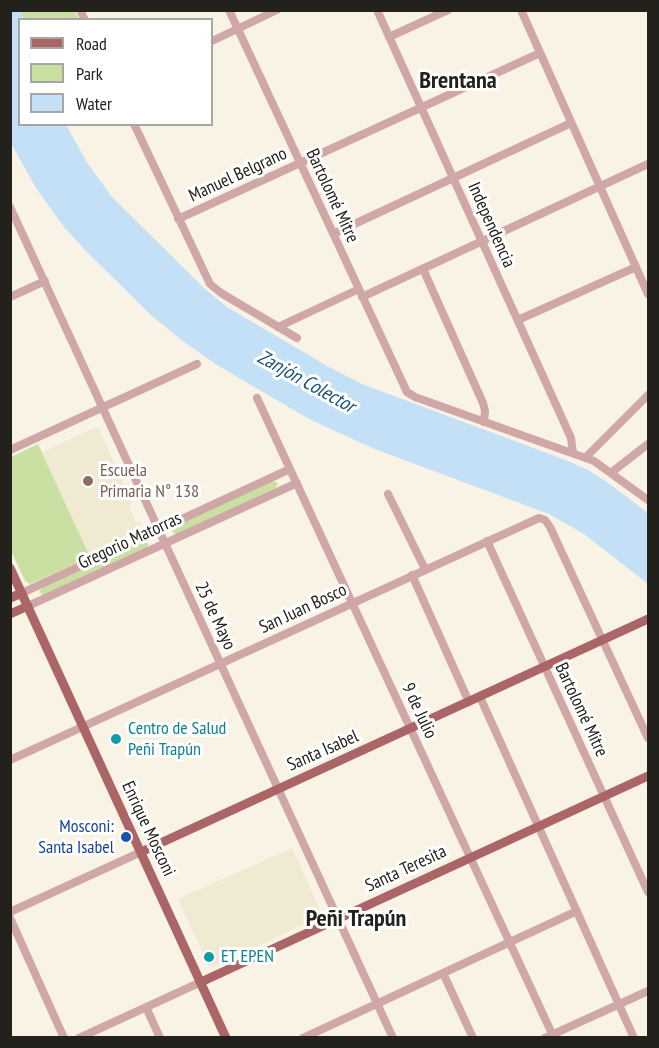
<!DOCTYPE html>
<html>
<head>
<meta charset="utf-8">
<style>
  body { margin:0 }
  #map { position:relative; width:659px; height:1048px; overflow:hidden; background:#f8f3e4; font-family:"PT Sans Narrow",sans-serif }
  canvas { display:block }
  .frame { position:absolute; inset:0; border:12px solid #23211c; pointer-events:none }
  .legend { position:absolute; left:18px; top:18px; width:195px; height:108px; box-sizing:border-box; background:#fff; border:2px solid #a7a6a4; margin:0; padding:8px 10px; list-style:none; font-size:18px; color:#23211c }
  .legend li { display:flex; align-items:center; gap:12px; height:30px }
  .legend b { width:30px; border:2px solid #a7a6a4 }
</style>
</head>
<body>
<div id="map">
<canvas width="659" height="1048"></canvas>
<div class="frame"></div>
<ul class="legend">
<li><b style="height:8px;background:#ab6566"></b>Road</li>
<li><b style="height:16px;background:#cae0a3"></b>Park</li>
<li><b style="height:16px;background:#c3e0f6"></b>Water</li>
</ul>
</div>
<script>
const c = document.querySelector('canvas').getContext('2d');
c.lineJoin = 'round';
function fillPath(path, color) { c.fillStyle = color; c.fill(path, 'evenodd'); }
const poly = rows => new Path2D(rows.map(r => 'M' + r).join(''));
function trace(path, color, width, dash) { c.strokeStyle = color; c.lineWidth = width; c.lineCap = dash ? 'butt' : 'round'; c.setLineDash(dash || []); c.stroke(path); }
function label(font, color, halo, rows, align = 'center') {
  c.font = font + ' "PT Sans Narrow",sans-serif'; c.lineWidth = 6; c.setLineDash([]); c.textBaseline = 'middle'; c.strokeStyle = halo; c.fillStyle = color; for (const [text, x, y, turn = 0] of rows) {
    c.save(); c.translate(x, y); c.rotate((+turn || 0) * Math.PI / 180); c.textAlign = isNaN(turn) ? turn : align; if (halo) c.strokeText(text, 0, 0); c.fillText(text, 0, 0); c.restore();
  }
}
const built = poly([
  [94,428,99,429,132,503,129,508,136,521,141,523,139,529,88,553,42,452],
  [292,848,321,912,318,918,213,967,208,965,178,899]
]);
const green = poly([
  [21,11,75,11,79,19,24,19],
  [38,444,90,557,30,584,25,581,11,551,11,457],
  [273,481,278,483,276,488,177,535,172,532,173,527],
  [143,541,149,544,146,548,43,595,41,594,39,592,42,588]
]);
const water = poly([
  [10,11,21,11,24,19,20,20,20,124,66,125,88,164,112,197,205,289,227,307,327,366,362,384,568,461,588,470,607,482,648,513,648,584,584,534,549,514,372,448,309,419,217,365,184,342,152,316,85,250,64,227,36,188,13,147,10,141]
]);
const minor = poly([
  [80,10,85,20],
  [229,10,407,392,415,397,594,461,648,500],
  [377,10,571,438,573,453],
  [521,10,648,294],
  [389,37,448,10],
  [212,41,277,10],
  [134,124,210,284,221,293,297,338],
  [10,207,393,1038],
  [178,219,540,53],
  [333,234,571,123],
  [423,269,483,403,485,411,484,422],
  [10,297,45,281],
  [362,297,648,164],
  [518,320,636,267],
  [278,327,359,289],
  [257,398,554,1038],
  [10,450,197,364],
  [585,458,648,395],
  [612,472,648,444],
  [388,494,425,569],
  [487,541,648,892],
  [412,575,469,702],
  [22,593,290,469],
  [28,606,297,483],
  [480,697,634,1038],
  [10,760,539,518,545,520,550,527,648,738],
  [10,912,141,852],
  [10,918,64,1038],
  [443,973,473,1038],
  [146,1007,160,1038],
  [79,1038,201,982],
  [303,1038,577,911],
  [545,1038,648,991]
]);
const major = poly([
  [10,568,226,1038],
  [10,598,22,593],
  [10,614,28,606],
  [141,852,648,619],
  [201,982,648,776]
]);
const markers = [
  [88,481,6,"#8d6e63"],
  [116,739,6,"#0f9aa8"],
  [126,837,6,"#1a4fb4"],
  [209,957,6,"#0f9aa8"]
];
const streetNames = [
  ["Manuel Belgrano",238,175,-25],
  ["Bartolomé Mitre",332,196,65],
  ["Independencia",491,225,66],
  ["Gregorio Matorras",130,541,-25],
  ["San Juan Bosco",303,609,-25],
  ["25 de Mayo",215,616,65],
  ["Bartolomé Mitre",581,710,65],
  ["9 de Julio",419,711,65],
  ["Santa Isabel",323,751,-24],
  ["Enrique Mosconi",148,829,65],
  ["Santa Teresita",406,869,-25]
];
const educationNames = [
  ["Escuela",100,471],
  ["Primaria N° 138",100,492]
];
const cultureNames = [
  ["Centro de Salud",128,729],
  ["Peñi Trapún",128,750],
  ["ET EPEN",221,957]
];
const transitNames = [
  ["Mosconi:",114,827],
  ["Santa Isabel",114,848]
];
const waterNames = [
  ["Zanjón Colector",306,382,29]
];
const districtNames = [
  ["Brentana",458,81],
  ["Peñi Trapún",356,919]
];
fillPath(built, '#f1ead3');
fillPath(green, '#cae0a3');
fillPath(water, '#c3e0f6');
trace(minor, '#cfa7a6', 8);
trace(major, '#ab6566', 9);
for (const [x, y, r, color] of markers) { const dot = new Path2D(); dot.arc(x, y, r, 0, 2 * Math.PI); c.fillStyle = color; c.fill(dot); trace(dot, '#fff', 2); }
label('18px', '#23211c', '#fff', streetNames);
label('18px', '#785e54', '#fff', educationNames, 'left');
label('18px', '#0d838f', '#fff', cultureNames, 'left');
label('18px', '#164399', '#fff', transitNames, 'right');
label('italic 20px', '#1c5478', '#fff', waterNames);
label('bold 24px', '#23211c', '#fff', districtNames);
</script>
</body>
</html>
